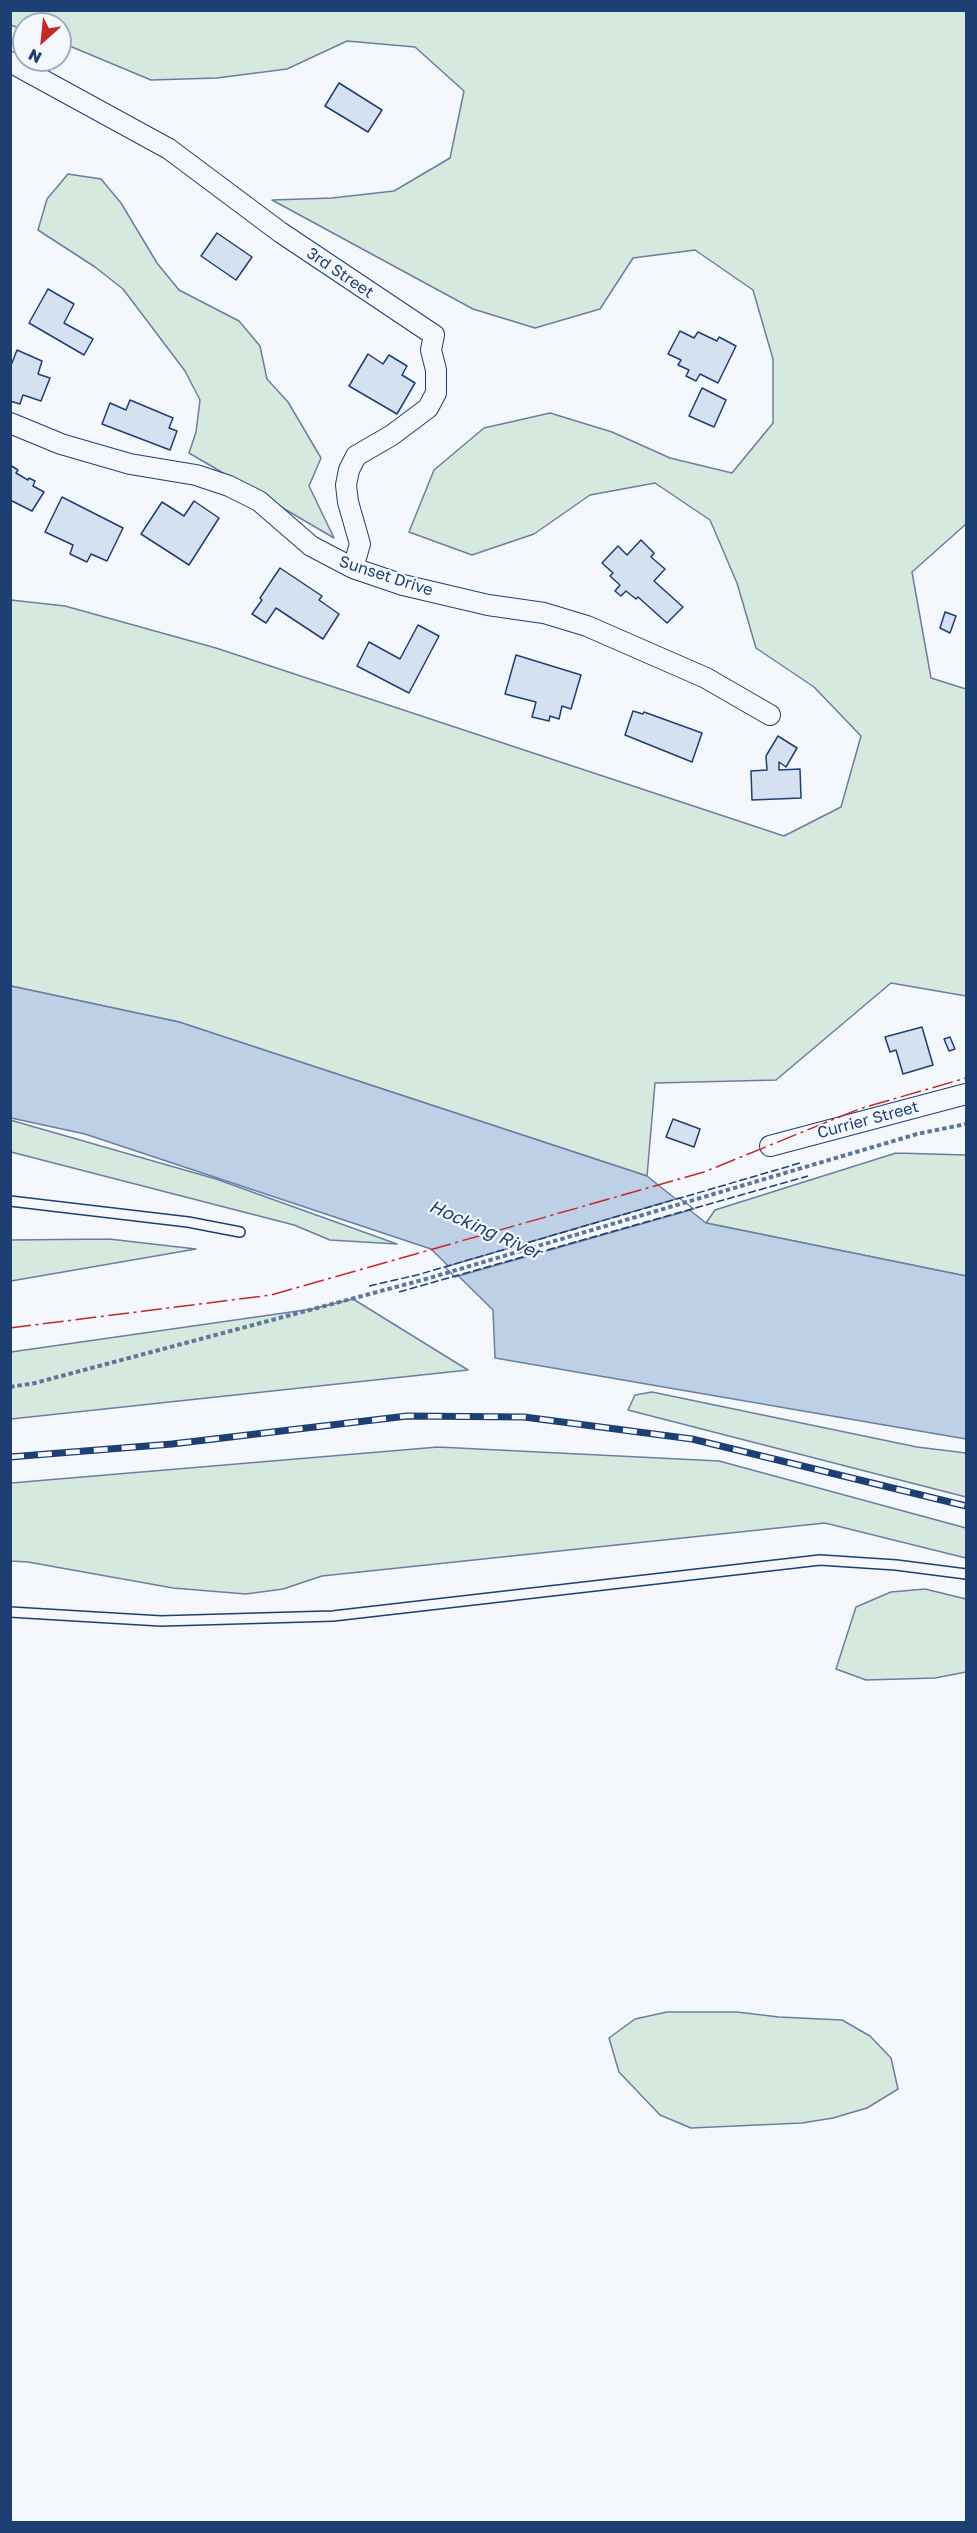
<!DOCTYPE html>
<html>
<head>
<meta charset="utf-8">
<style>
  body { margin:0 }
  #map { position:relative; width:977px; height:2533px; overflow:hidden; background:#f4f7fb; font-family:"Golos Text",sans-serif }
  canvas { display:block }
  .frame { position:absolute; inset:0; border:12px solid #1d3f73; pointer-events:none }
  .north { position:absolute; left:12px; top:12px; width:60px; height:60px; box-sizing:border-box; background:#f4f7fb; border:2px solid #9eadc5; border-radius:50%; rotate:207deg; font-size:16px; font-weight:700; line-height:24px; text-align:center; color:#1d3f73 }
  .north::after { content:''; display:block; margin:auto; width:21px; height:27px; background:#c62828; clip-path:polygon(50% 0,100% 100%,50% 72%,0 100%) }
</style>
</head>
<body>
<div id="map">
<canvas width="977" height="2533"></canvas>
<div class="frame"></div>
<div class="north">N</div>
</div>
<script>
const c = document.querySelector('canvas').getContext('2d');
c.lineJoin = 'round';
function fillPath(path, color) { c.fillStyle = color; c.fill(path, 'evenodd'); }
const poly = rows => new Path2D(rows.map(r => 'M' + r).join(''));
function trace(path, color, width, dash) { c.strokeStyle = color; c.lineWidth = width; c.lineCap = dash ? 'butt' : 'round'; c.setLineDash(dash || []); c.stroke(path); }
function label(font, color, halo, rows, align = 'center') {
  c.font = font + ' "Golos Text",sans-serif'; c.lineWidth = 4.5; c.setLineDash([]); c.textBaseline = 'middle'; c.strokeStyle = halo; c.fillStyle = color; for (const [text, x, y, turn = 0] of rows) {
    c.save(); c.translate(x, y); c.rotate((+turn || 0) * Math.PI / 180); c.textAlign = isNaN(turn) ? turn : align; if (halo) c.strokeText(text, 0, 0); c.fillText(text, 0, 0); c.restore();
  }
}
const green = poly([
  [11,10,966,11,966,524,912,572,931,678,966,689,966,996,891,983,776,1080,655,1083,647,1176,179,1022,11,986,11,600,65,606,216,648,784,836,841,807,861,736,814,687,756,648,737,583,710,520,655,483,590,495,534,534,472,555,409,532,434,470,484,428,550,413,612,432,670,458,732,473,773,423,773,359,753,290,695,250,633,258,600,309,535,328,473,309,272,200,332,198,394,191,450,158,464,91,415,47,347,41,287,69,217,78,151,80,60,42,60,24,24,24,24,30,11,25,11,10],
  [68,174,101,179,121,203,157,263,179,290,239,321,260,346,267,379,288,402,321,458,309,486,334,538,189,453,196,432,200,400,185,371,123,289,95,267,38,230,47,199,68,174],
  [10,1120,216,1179,397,1244,330,1240,294,1225,11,1152,10,1120],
  [896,1153,966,1155,966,1276,706,1223,715,1210,896,1153],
  [109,1239,196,1249,11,1281,11,1240,109,1239],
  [353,1299,468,1370,11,1419,11,1352,312,1309,353,1299],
  [652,1392,917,1447,966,1453,966,1497,628,1410,635,1395,652,1392],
  [438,1447,719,1461,966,1528,966,1558,825,1523,322,1576,283,1589,246,1594,173,1588,28,1562,11,1561,11,1483,438,1447],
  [925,1589,966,1599,966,1672,935,1678,866,1680,836,1669,856,1607,891,1592,925,1589],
  [667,2012,737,2012,779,2017,842,2020,870,2036,891,2058,898,2089,867,2108,833,2118,802,2123,691,2128,660,2115,619,2072,609,2038,635,2019,667,2012]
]);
const water = poly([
  [11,986,179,1022,647,1176,706,1223,966,1276,966,1439,495,1358,493,1310,431,1249,85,1134,11,1118,11,986]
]);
const pier = poly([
  [679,1198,694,1209,455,1277,445,1267,679,1198]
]);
const building = poly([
  [339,83,382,110,368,132,325,106,339,83],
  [217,233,252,257,236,280,201,256,217,233],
  [48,289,74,304,64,323,93,339,84,355,29,323,48,289],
  [680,331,694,338,698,332,717,341,719,337,736,346,718,383,700,374,696,381,686,376,689,370,678,365,681,360,668,354,680,331],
  [17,350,42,361,38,374,50,378,41,401,23,395,20,404,10,401,10,368,17,350],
  [368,354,383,364,389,355,407,366,402,375,415,383,397,414,349,386,368,354],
  [702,388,726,400,714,427,689,416,702,388],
  [130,400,173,418,169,428,177,431,170,450,102,424,110,403,126,410,130,400],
  [10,465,18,470,16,473,28,480,29,478,35,481,33,486,44,492,32,511,10,500,10,465],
  [62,497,123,528,107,561,91,554,87,562,70,554,73,545,45,532,62,497],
  [194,501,219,518,189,565,141,534,162,502,184,516,194,501],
  [641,540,654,553,651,557,665,569,654,581,683,607,667,623,638,597,636,599,626,591,621,596,615,591,620,585,610,576,613,573,602,563,618,546,627,555,641,540],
  [280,568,322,596,319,600,339,614,323,639,276,608,266,623,252,614,262,600,260,598,280,568],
  [945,612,956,616,950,633,940,628,945,612],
  [418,625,439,636,409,693,357,666,369,642,400,659,418,625],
  [516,655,581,675,571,709,562,706,559,719,550,716,549,721,532,717,536,702,505,694,516,655],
  [633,711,643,714,644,712,702,733,692,762,625,735,633,711],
  [778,736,797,748,786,767,779,762,779,770,800,769,801,798,752,800,751,771,767,770,766,756,778,736],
  [922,1027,933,1065,903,1074,896,1050,890,1052,885,1037,922,1027],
  [950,1037,955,1049,949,1051,944,1039,950,1037],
  [673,1119,700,1129,694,1147,666,1137,673,1119]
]);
const path = poly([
  [10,1387,35,1383,426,1279,917,1134,966,1124]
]);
const lane = poly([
  [10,1201,188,1222,240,1232],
  [10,1612,161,1621,333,1616,820,1560,896,1565,966,1574]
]);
const street = poly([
  [10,62,169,149,280,232,434,335,431,350,436,370,436,393,428,408,392,435,356,456,349,470,346,485,348,502,360,544,353,568],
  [10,423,61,444,130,464,196,475,229,486,259,501,311,546,353,568,403,585,488,605,544,613,587,626,706,678,770,715],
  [770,1146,966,1094]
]);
const rail = poly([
  [10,1457,172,1444,407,1416,524,1417,692,1439,966,1506]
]);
const fence = poly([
  [369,1286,417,1275,800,1163],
  [399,1292,808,1176]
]);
const power = poly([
  [10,1328,271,1295,704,1172,859,1109,966,1078]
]);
const streetNames = [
  ["3rd Street",340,273,34],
  ["Sunset Drive",386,576,18],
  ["Currier Street",868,1120,-15]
];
const waterNames = [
  ["Hocking River",485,1230,24]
];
fillPath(green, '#d7e8df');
trace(green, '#687fa3', 1.5);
fillPath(water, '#bed0e5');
trace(water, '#687fa3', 1.5);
fillPath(pier, '#f4f7fb');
trace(pier, '#687fa3', 1.5);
fillPath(building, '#d5e0f0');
trace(building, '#1d3f73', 1.5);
trace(lane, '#1d3f73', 12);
trace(street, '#1d3f73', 22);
trace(path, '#5e769c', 4, [4.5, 3]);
trace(lane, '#f4f7fb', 9);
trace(street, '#f4f7fb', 20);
trace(rail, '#1d3f73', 7);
trace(rail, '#f4f7fb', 4.5, [14]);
trace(fence, '#1d3f73', 1.5, [8, 3]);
trace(power, '#c62828', 1.5, [21, 4.5, 3, 4.5]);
label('16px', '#1d3f73', '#f4f7fb', streetNames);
label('italic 18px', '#1d3f73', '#f4f7fb', waterNames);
</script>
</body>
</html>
